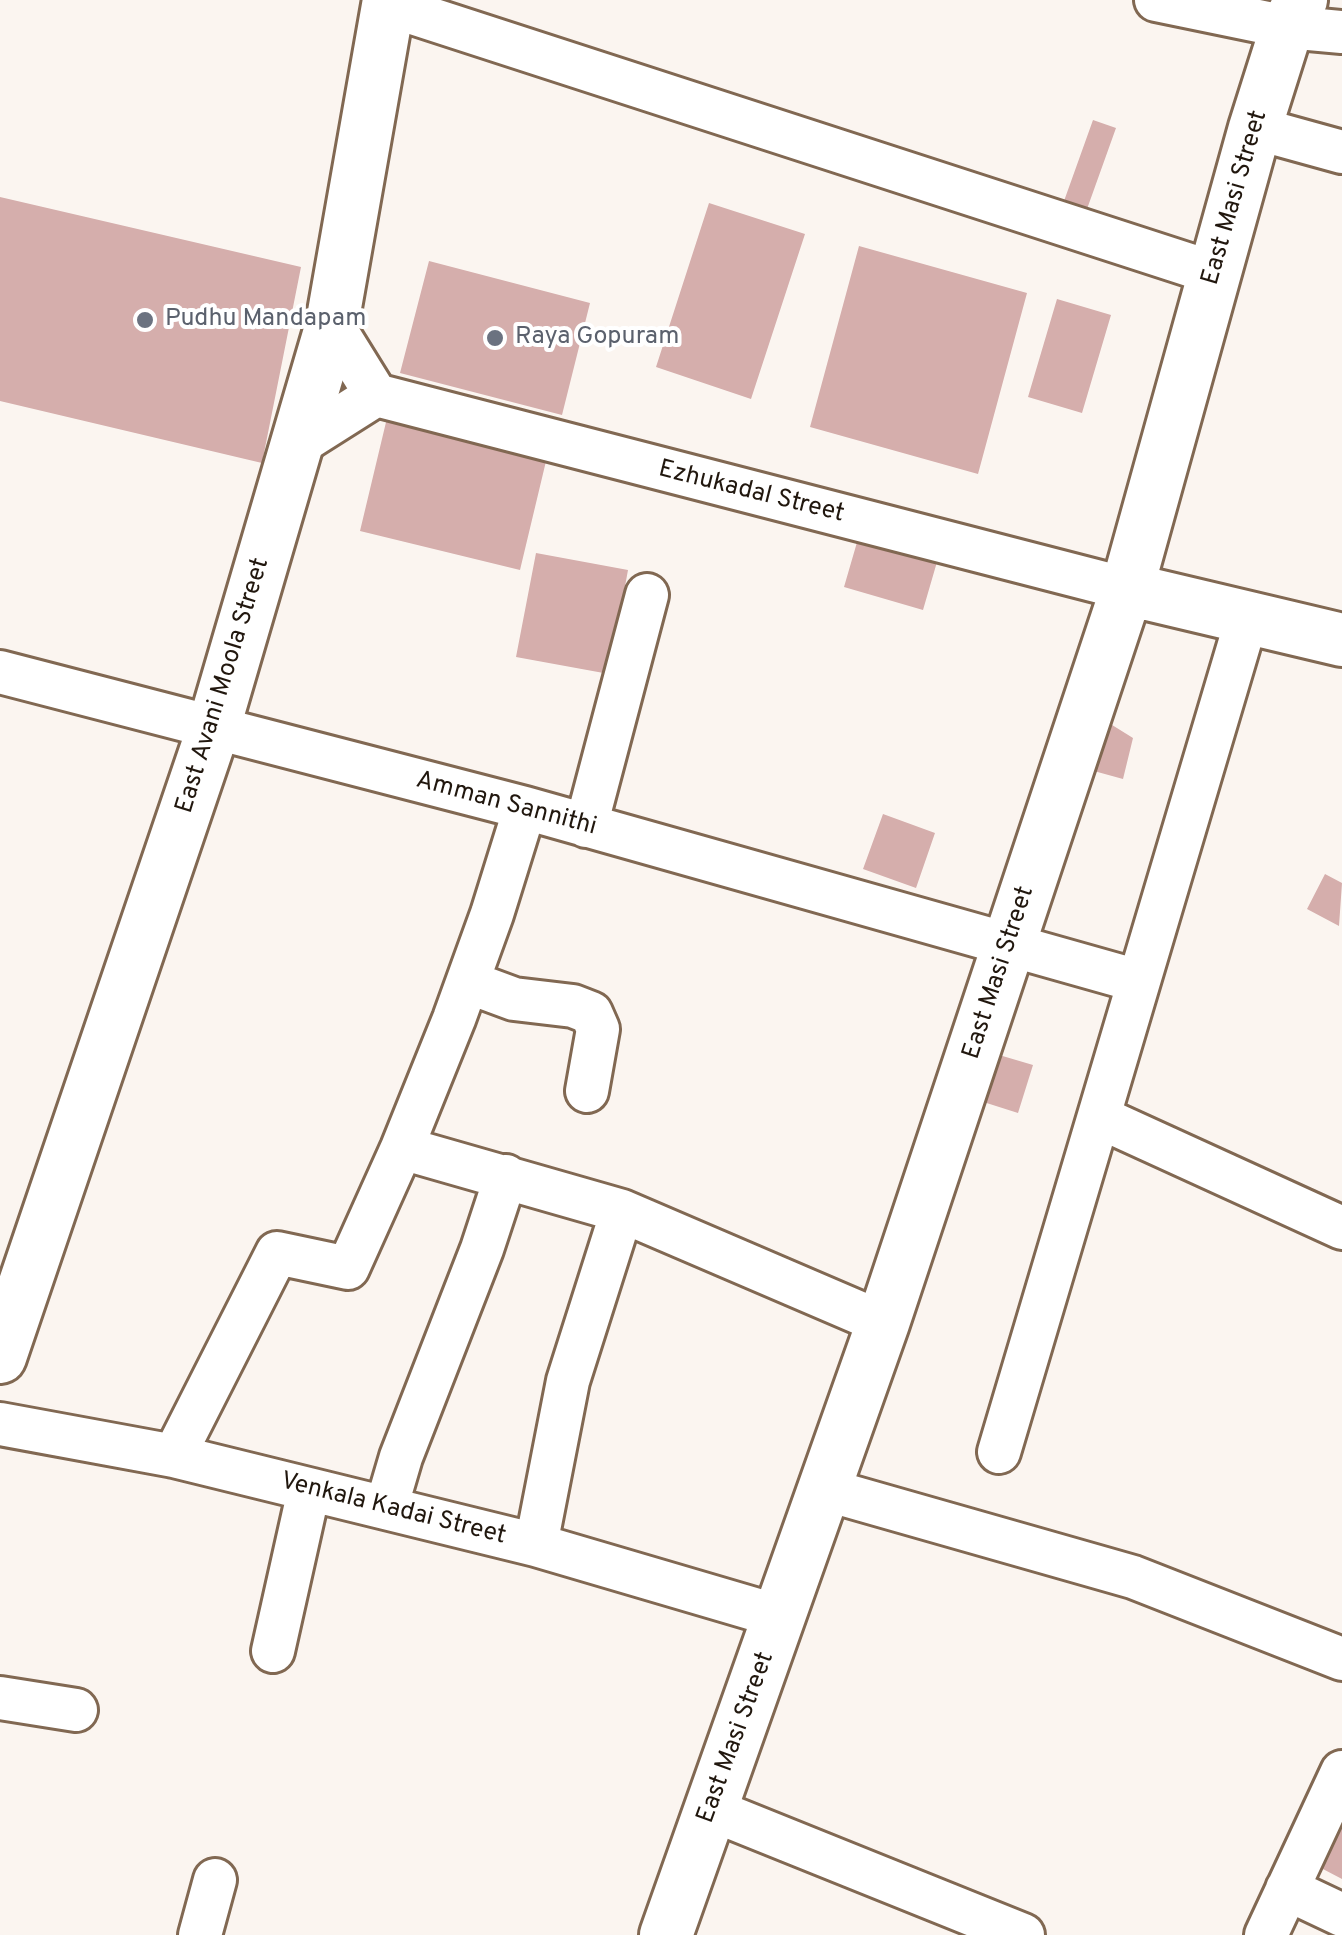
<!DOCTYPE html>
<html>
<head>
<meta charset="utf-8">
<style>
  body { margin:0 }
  canvas { display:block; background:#fbf5f0 }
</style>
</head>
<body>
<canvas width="1342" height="1935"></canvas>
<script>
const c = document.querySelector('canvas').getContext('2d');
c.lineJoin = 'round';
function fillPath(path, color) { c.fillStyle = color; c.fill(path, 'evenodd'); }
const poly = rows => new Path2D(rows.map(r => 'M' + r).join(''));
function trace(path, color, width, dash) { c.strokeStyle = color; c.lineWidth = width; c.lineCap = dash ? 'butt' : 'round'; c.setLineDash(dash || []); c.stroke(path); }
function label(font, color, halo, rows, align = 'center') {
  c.font = font + ' Overpass,sans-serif'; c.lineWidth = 8; c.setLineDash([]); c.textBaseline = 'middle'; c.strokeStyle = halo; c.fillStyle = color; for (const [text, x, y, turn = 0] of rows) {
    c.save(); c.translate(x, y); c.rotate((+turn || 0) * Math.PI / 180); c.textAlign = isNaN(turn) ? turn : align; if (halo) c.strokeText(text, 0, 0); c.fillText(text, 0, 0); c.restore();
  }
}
const building = poly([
  [1093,120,1116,128,1087,209,1064,201],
  [0,197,301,267,262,463,0,401],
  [709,203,805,234,751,399,656,367],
  [859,246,1027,293,978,474,810,427],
  [429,261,590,303,562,415,400,373],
  [1057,299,1111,315,1082,413,1028,397],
  [387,418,547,457,520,570,360,531],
  [860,532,939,555,923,610,844,587],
  [536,553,628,570,609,674,516,657],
  [1096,715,1133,738,1123,779,1083,768],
  [883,814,935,833,916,888,863,869],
  [1325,874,1342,883,1339,926,1307,909],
  [989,1052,1033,1065,1018,1113,974,1099],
  [1342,1826,1342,1879,1321,1868]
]);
const minor = poly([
  [1156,0,1287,27,1342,32],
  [388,5,1214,273],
  [1255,128,1342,152],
  [376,395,1127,589],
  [297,445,376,395,332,324],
  [0,672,525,808,1138,981],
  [586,826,647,595],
  [468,982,514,999,573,1006,591,1013,598,1029,587,1091],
  [1099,1117,1342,1228],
  [402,1148,622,1211,883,1323],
  [0,1424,174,1456,536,1545,781,1617],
  [999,1452,1247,618],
  [174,1456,277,1253,348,1268,402,1148,454,1019,492,914,525,808],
  [824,1489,1133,1577,1342,1659],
  [386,1508,401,1457,482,1249,506,1176],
  [536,1545,568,1381,622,1211],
  [273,1651,309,1490],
  [0,1698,76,1710],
  [710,1809,1023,1935],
  [1287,1889,1342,1915],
  [200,1935,215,1880],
  [1266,1935,1342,1772]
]);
const major = poly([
  [1127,589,1342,640],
  [0,1357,213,730,332,324,389,0],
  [666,1935,883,1323,1127,589,1255,128,1287,27,1301,0]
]);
const markers = [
  [145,320,10,"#6b7280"],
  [495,338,10,"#6b7280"]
];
const streetNames = [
  ["East Masi Street",1236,198,-74],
  ["Ezhukadal Street",751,493,14],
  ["East Avani Moola Street",224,686,-73],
  ["Amman Sannithi",506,805,15],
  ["East Masi Street",1000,973,-72],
  ["Venkala Kadai Street",393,1510,14],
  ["East Masi Street",737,1738,-70]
];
const worshipNames = [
  ["Pudhu Mandapam",165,320],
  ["Raya Gopuram",515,338]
];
fillPath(building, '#d5aeac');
trace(minor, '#816852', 48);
trace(major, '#816852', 58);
trace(minor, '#fff', 42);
trace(major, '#fff', 52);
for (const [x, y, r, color] of markers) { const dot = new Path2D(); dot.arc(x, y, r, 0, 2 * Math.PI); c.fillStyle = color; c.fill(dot); trace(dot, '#fff', 4); }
label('25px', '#21170e', '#fff', streetNames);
label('25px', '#5b616d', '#fff', worshipNames, 'left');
</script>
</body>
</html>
